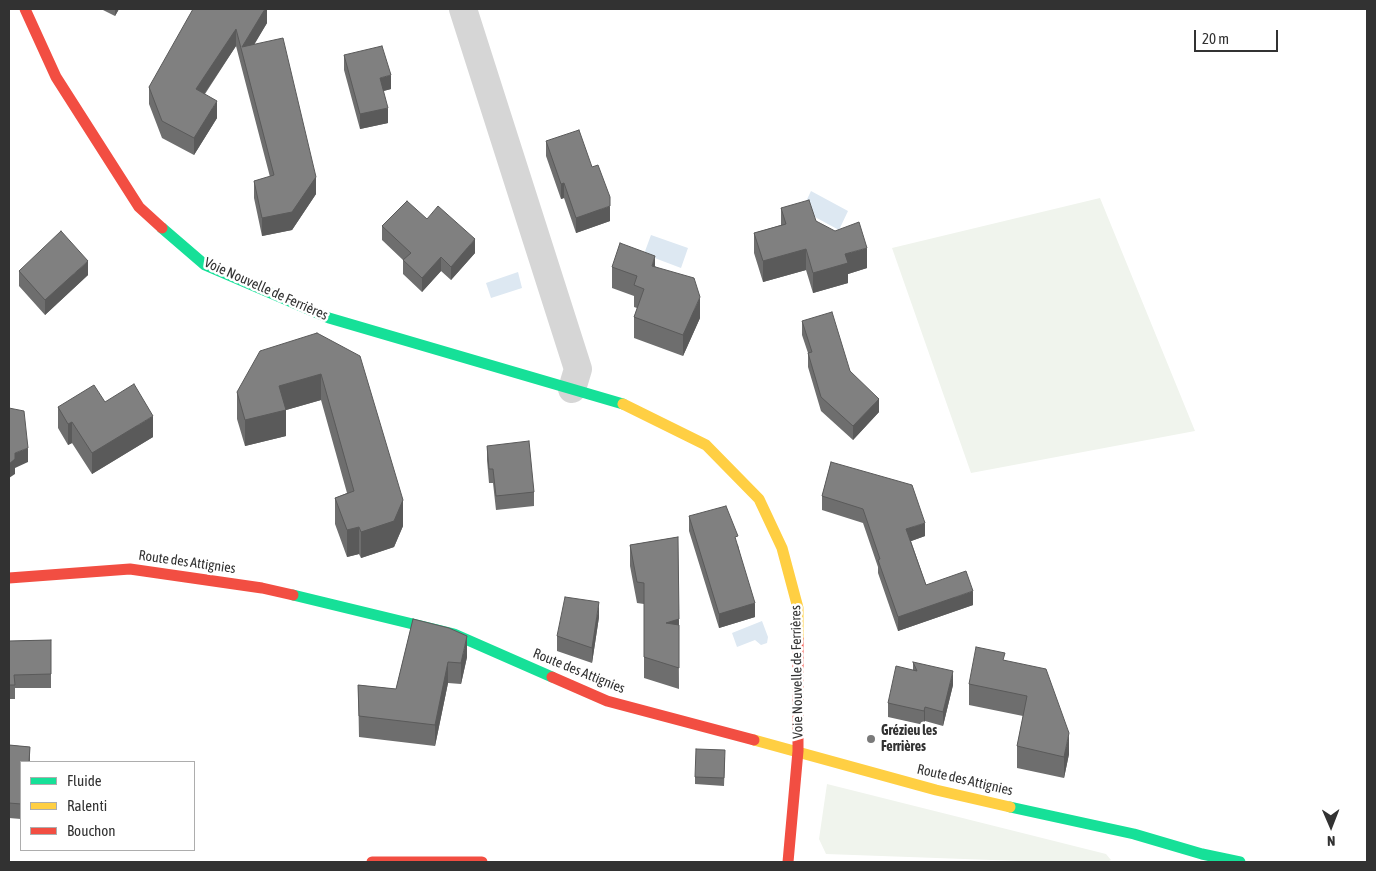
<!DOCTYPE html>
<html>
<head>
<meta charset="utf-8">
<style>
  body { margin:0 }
  #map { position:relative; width:1376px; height:871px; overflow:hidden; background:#fff; font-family:"Asap Condensed",sans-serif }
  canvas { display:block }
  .frame { position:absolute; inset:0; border:10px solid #323232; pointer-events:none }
  .legend { position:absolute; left:20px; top:761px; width:175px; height:90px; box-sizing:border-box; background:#fff; border:1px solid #adadad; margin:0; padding:6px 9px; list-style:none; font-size:15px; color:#323232 }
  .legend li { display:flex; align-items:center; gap:10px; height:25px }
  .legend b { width:25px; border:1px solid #adadad }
  .north { position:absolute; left:1306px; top:801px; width:50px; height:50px; -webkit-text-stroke:4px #fff; paint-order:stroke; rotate:179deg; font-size:14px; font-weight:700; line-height:20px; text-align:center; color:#323232 }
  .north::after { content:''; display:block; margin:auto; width:18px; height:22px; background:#323232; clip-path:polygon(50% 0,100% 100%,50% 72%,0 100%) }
  .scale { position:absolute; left:1194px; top:30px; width:84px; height:22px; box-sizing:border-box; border:2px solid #323232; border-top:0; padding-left:6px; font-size:15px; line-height:18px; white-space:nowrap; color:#323232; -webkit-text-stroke:4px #fff; paint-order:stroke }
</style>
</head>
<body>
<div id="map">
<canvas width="1376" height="871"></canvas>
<div class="frame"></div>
<ul class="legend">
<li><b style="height:6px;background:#16e098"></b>Fluide</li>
<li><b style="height:6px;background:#ffcf43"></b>Ralenti</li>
<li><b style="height:6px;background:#f24e42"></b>Bouchon</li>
</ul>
<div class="north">N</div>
<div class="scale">20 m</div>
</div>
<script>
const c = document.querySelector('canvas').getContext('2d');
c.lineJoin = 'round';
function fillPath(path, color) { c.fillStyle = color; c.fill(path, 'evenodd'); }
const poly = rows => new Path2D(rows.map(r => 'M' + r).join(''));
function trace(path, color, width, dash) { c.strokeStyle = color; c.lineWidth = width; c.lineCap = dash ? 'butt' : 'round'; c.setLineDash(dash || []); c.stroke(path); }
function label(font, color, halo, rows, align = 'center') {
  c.font = font + ' "Asap Condensed",sans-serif'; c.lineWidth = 5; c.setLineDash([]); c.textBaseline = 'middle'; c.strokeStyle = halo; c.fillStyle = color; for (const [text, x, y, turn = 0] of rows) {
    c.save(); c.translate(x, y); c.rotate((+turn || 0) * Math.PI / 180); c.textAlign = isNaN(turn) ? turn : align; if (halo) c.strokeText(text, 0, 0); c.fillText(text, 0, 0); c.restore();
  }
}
const green = poly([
  [1100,198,1195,431,971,473,892,248],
  [827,784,1106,854,1111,860,1107,862,1047,862,826,854,819,839]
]);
const water = poly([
  [811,191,848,211,839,230,802,210],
  [651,235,688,248,681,268,644,254],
  [518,272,522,288,491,298,486,283],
  [762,621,768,637,767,643,761,645,755,640,737,647,732,633]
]);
const street = poly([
  [463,9,578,369,572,389]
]);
const fast = poly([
  [162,228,205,265,329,318,623,404],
  [293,595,454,634,552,677],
  [1010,807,1134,834,1202,854,1240,862]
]);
const slow = poly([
  [623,404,706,445,759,499,782,548,798,608,798,639],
  [754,740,936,790,1010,807]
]);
const jam = poly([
  [25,9,56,77,139,207,162,228],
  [9,578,130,569,262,588,293,595],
  [552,677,607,701,754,740],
  [372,862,482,862],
  [788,862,798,751,798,639]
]);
const wall = poly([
  [101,9,119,9,115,16],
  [267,9,267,23,254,44,316,194,292,230,262,236,254,198,254,181,270,177,236,46,205,94,217,118,194,155,162,138,149,104,149,87],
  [344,55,391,89,383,91,388,123,360,129,344,70],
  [546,141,610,221,576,233,564,198,561,199,546,156],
  [781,208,816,221,867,268,848,274,848,283,813,293,806,270,763,282,754,253,754,233,781,225],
  [427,219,475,253,451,280,441,271,422,292,403,274,403,260,382,240,382,226],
  [655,266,700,318,683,356,634,338,634,317,637,308,634,307,634,296,612,288,612,267],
  [19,271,88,275,45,315,19,286],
  [802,321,850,371,879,412,853,440,821,411,808,367,808,353,802,335],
  [317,333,403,526,394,547,361,558,359,554,347,557,335,524,335,498,347,493,321,400,286,410,286,436,245,446,237,419,237,392],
  [105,402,153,437,92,474,72,443,68,445,58,428,58,407],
  [487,446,534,492,534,506,496,510,493,483,489,483,487,460],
  [831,462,925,536,911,541,926,585,973,605,898,631,878,573,878,567,863,523,822,510,822,496],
  [689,516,738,545,755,617,719,628,689,531],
  [678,537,679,689,644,678,644,604,637,603,630,566,630,545],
  [599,617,592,663,557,651,557,636],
  [413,619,467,657,461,684,448,683,435,746,359,737,358,685,396,689],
  [51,640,51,688,15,688,15,699,9,699,9,641],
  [1005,660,1069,754,1064,778,1017,768,1017,746,1023,716,969,705,969,684],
  [913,662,953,685,943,726,925,721,924,725,888,717,888,703,913,670],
  [9,745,30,747,30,762,21,762,21,819,9,818],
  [725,757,724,786,695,784,695,777]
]);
const shadedWall = poly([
  [115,9,119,9,115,16],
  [265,9,267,9,267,23,244,62,242,47],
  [236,29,236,46,196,106,196,89],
  [391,75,391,89,380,92,380,78],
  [217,101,217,118,194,155,194,138],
  [388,108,388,123,360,129,360,114],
  [316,177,316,194,292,230,262,236,262,218],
  [564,183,564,198,561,199,561,184],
  [610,206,610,221,576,233,576,218],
  [475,239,475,253,451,280,451,267],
  [867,248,867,268,848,274,848,283,813,293,813,273,845,254],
  [806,249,806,270,763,282,763,261],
  [655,256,655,277,652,266],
  [441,257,441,271,422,292,422,278],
  [88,261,88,275,45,315,45,300],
  [700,297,700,318,683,356,683,335],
  [321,374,321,400,286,410,286,436,245,446,245,420,279,386],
  [879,399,879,412,853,440,853,426],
  [153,416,153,437,92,474,92,453],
  [72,422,72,443,68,445,68,424],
  [28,448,28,462,15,468,15,474,9,478,9,464,15,453],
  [403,500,403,526,394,547,361,558,361,532],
  [925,523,925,536,906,543,906,529],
  [359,527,359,554,347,557,347,530],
  [973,591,973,605,898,631,898,617],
  [599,602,599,617,592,663,592,648],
  [755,603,755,617,719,628,719,614],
  [679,619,679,640,666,623],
  [467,636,467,657,461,684,461,663],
  [448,662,448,683,435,746,435,725],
  [953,671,953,685,943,726,943,712],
  [925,707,925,721,924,725,924,711],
  [1069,733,1069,754,1064,778,1064,757]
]);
const building = poly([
  [193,9,265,9,242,47,283,38,316,177,292,212,262,218,254,181,274,175,236,29,196,89,217,101,194,138,162,121,149,87,193,9],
  [382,46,391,75,380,78,388,108,360,114,344,55,382,46],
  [579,130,592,167,598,165,610,197,610,206,576,218,564,183,561,184,546,141,579,130],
  [809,200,816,221,835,231,859,222,867,248,845,254,848,263,813,273,806,249,763,261,754,233,786,224,781,208,809,200],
  [407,201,427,219,438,206,475,239,451,267,441,257,422,278,403,260,411,253,382,226,407,201],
  [61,231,88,261,45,300,19,271,61,231],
  [620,243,655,256,652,266,694,278,700,297,683,335,634,317,644,289,634,285,637,276,612,267,620,243],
  [832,312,850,371,879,399,853,426,821,397,808,353,812,352,802,321,832,312],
  [317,333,360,356,403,500,394,521,361,532,359,527,347,530,335,498,354,491,321,374,279,386,286,410,245,420,237,392,260,351,317,333],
  [134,384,153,416,92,453,72,422,68,424,58,407,94,385,105,402,134,384],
  [9,408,24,411,28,448,15,453,15,459,9,464,9,408],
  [529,441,534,492,496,496,493,469,489,469,487,446,529,441],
  [831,462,912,485,925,523,906,529,926,585,966,571,973,591,898,617,878,560,880,559,863,509,822,496,831,462],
  [726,506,738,536,735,537,755,603,719,614,689,516,726,506],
  [678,537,679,619,666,623,679,625,679,668,644,657,644,583,637,582,630,545,678,537],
  [565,597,599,602,592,648,557,636,565,597],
  [413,619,449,628,467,636,461,663,448,662,435,725,359,716,358,685,396,689,413,619],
  [51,640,51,674,14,675,15,685,9,685,9,641,51,640],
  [976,647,1005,653,1003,660,1046,669,1069,733,1064,757,1017,746,1027,696,969,684,976,647],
  [913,662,953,671,943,712,925,707,924,711,888,703,896,666,917,671,913,662],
  [9,745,30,747,29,762,21,762,21,804,9,803,9,745],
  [696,749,725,750,724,778,695,777,696,749]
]);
const markers = [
  [871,739,5,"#7a7a7a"]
];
const streetNames = [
  ["Voie Nouvelle de Ferrières",266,289,24],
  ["Route des Attignies",187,562,8],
  ["Route des Attignies",579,671,22],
  ["Voie Nouvelle de Ferrières",797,672,-91],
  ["Route des Attignies",965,780,13]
];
const poiNames = [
  ["Grézieu les",881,731],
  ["Ferrières",881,747]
];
fillPath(green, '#f0f4ed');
fillPath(water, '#dde8f2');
trace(street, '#d6d6d6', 28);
trace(fast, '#16e098', 11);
trace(slow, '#ffcf43', 11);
trace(jam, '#f24e42', 11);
fillPath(wall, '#6e6e6e');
fillPath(shadedWall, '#5a5a5a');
fillPath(building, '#808080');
trace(building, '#5a5a5a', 1);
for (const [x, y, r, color] of markers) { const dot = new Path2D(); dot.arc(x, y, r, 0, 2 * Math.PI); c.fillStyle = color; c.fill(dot); trace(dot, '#fff', 2); }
label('14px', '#323232', '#fff', streetNames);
label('bold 14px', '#323232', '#fff', poiNames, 'left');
</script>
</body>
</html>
